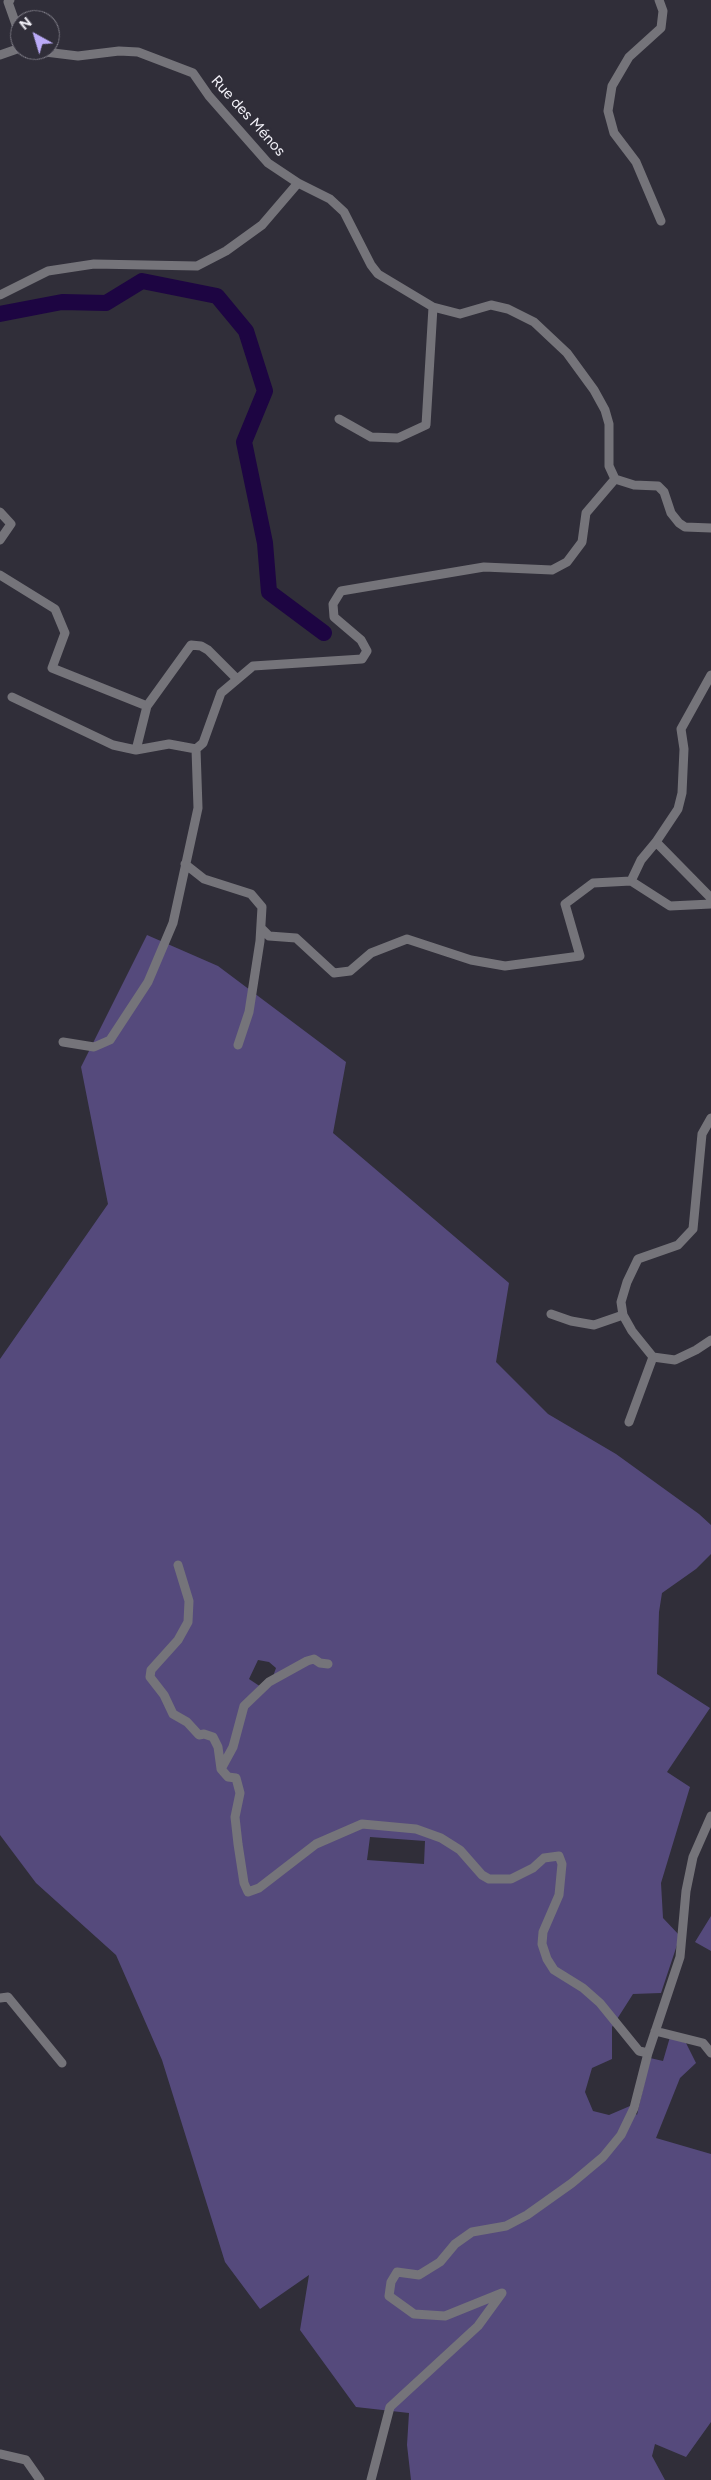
<!DOCTYPE html>
<html>
<head>
<meta charset="utf-8">
<style>
  body { margin:0 }
  #map { position:relative; width:711px; height:2480px; overflow:hidden; background:#302e39; font-family:Figtree,sans-serif }
  canvas { display:block }
  .north { position:absolute; left:10px; top:10px; width:50px; height:50px; box-sizing:border-box; background:#302e39; border:1px solid #7e7c86; border-radius:50%; rotate:321deg; font-size:14px; font-weight:700; line-height:20px; text-align:center; color:#f3f2f9 }
  .north::after { content:''; display:block; margin:auto; width:18px; height:22px; background:#baaaf7; clip-path:polygon(50% 0,100% 100%,50% 72%,0 100%) }
</style>
</head>
<body>
<div id="map">
<canvas width="711" height="2480"></canvas>
<div class="north">N</div>
</div>
<script>
const c = document.querySelector('canvas').getContext('2d');
c.lineJoin = 'round';
function fillPath(path, color) { c.fillStyle = color; c.fill(path, 'evenodd'); }
const poly = rows => new Path2D(rows.map(r => 'M' + r).join(''));
function trace(path, color, width, dash) { c.strokeStyle = color; c.lineWidth = width; c.lineCap = dash ? 'butt' : 'round'; c.setLineDash(dash || []); c.stroke(path); }
function label(font, color, halo, rows, align = 'center') {
  c.font = font + ' Figtree,sans-serif'; c.lineWidth = 5; c.setLineDash([]); c.textBaseline = 'middle'; c.strokeStyle = halo; c.fillStyle = color; for (const [text, x, y, turn = 0] of rows) {
    c.save(); c.translate(x, y); c.rotate((+turn || 0) * Math.PI / 180); c.textAlign = isNaN(turn) ? turn : align; if (halo) c.strokeText(text, 0, 0); c.fillText(text, 0, 0); c.restore();
  }
}
const green = poly([
  [147,935,218,966,346,1062,333,1133,509,1283,496,1362,548,1414,616,1454,699,1514,711,1525,711,1554,696,1569,662,1593,659,1612,657,1674,710,1708,667,1772,690,1787,661,1883,663,1918,680,1936,661,1993,633,1994,612,2027,612,2059,592,2068,585,2092,593,2111,609,2115,630,2106,637,2115,650,2058,663,2061,670,2037,686,2043,696,2063,680,2078,656,2138,711,2154,711,2422,686,2457,655,2444,652,2456,665,2480,411,2480,407,2445,409,2413,356,2407,300,2330,309,2275,260,2309,225,2262,162,2060,116,1955,36,1883,0,1835,0,1359,108,1204,81,1067],
  [258,1660,269,1662,276,1668,270,1685,261,1687,249,1679],
  [370,1837,425,1841,424,1864,367,1860],
  [711,1916,711,1951,695,1942]
]);
const river = poly([
  [0,314,62,302,106,303,142,281,217,296,246,331,265,391,244,442,265,543,269,592,324,633]
]);
const minor = poly([
  [10,0,8,2,19,33,20,48],
  [659,0,663,11,661,28,629,57,612,86,608,111,614,133,636,162,661,221],
  [29,50,78,56,119,51,138,52,193,73,209,96,268,163,298,183,330,199,344,212,371,265,378,274,433,307,460,314,491,305,508,309,534,322,567,353,594,390,605,410,609,424,609,466,615,479,634,485,658,486,664,492,671,513,679,523,685,527,711,528],
  [0,55,20,48],
  [0,295,48,271,94,264,197,266,226,251,262,225,298,183],
  [339,419,371,437,398,438,426,425,433,307],
  [0,512,11,524,0,540],
  [0,575,55,609,65,633,52,668,147,706,136,750,169,744,196,749,203,743,221,693,253,666,362,659,367,651,361,640,334,617,333,604,341,591,484,567,552,570,567,562,582,542,586,513,615,479],
  [711,675,681,729,684,749,682,793,678,809,656,842,641,860,631,881,670,906,711,904],
  [12,697,113,745,136,750],
  [147,706,191,645,201,646,208,650,237,679],
  [656,842,711,898],
  [185,864,204,879,251,894,262,907,260,941,249,1012,238,1045],
  [261,928,269,936,296,938,334,973,350,971,371,953,407,939,471,960,505,966,580,956,565,904,593,883,631,881],
  [63,1042,94,1047,110,1040,148,982,173,923,198,808,196,749],
  [711,1118,702,1134,693,1229,678,1245,638,1259,627,1282,621,1302,623,1315,632,1331,653,1357,675,1360,696,1350,711,1340],
  [551,1314,571,1321,594,1325,623,1315],
  [629,1422,653,1357],
  [178,1565,189,1601,188,1622,178,1640,151,1670,150,1677,164,1695,173,1714,187,1722,199,1735,204,1734,213,1737,218,1747,221,1769,228,1777,236,1778,240,1793,235,1817,238,1844,244,1883,248,1892,259,1888,316,1844,362,1824,416,1829,441,1838,460,1850,482,1875,489,1879,511,1879,533,1868,544,1858,559,1856,562,1864,559,1895,543,1932,542,1944,547,1959,554,1970,583,1988,600,2003,639,2051,648,2053],
  [221,1769,233,1747,244,1706,269,1682,307,1661,314,1659,320,1663,328,1664],
  [0,1998,8,1997,62,2063],
  [655,2031,703,2043,711,2053],
  [0,2454,26,2460,40,2480],
  [371,2480,390,2407,478,2326,502,2293,445,2316,414,2314,389,2296,391,2282,397,2272,419,2275,440,2262,455,2244,472,2232,506,2226,527,2215,572,2183,603,2157,621,2135,634,2108,648,2053,680,1957,686,1891,693,1857,711,1816]
]);
const streetNames = [
  ["Rue des Ménos",248,116,48]
];
fillPath(green, '#554a7c');
trace(river, '#1d0542', 16);
trace(minor, '#75747a', 9);
label('15px', '#f3f2f9', '#302e39', streetNames);
</script>
</body>
</html>
